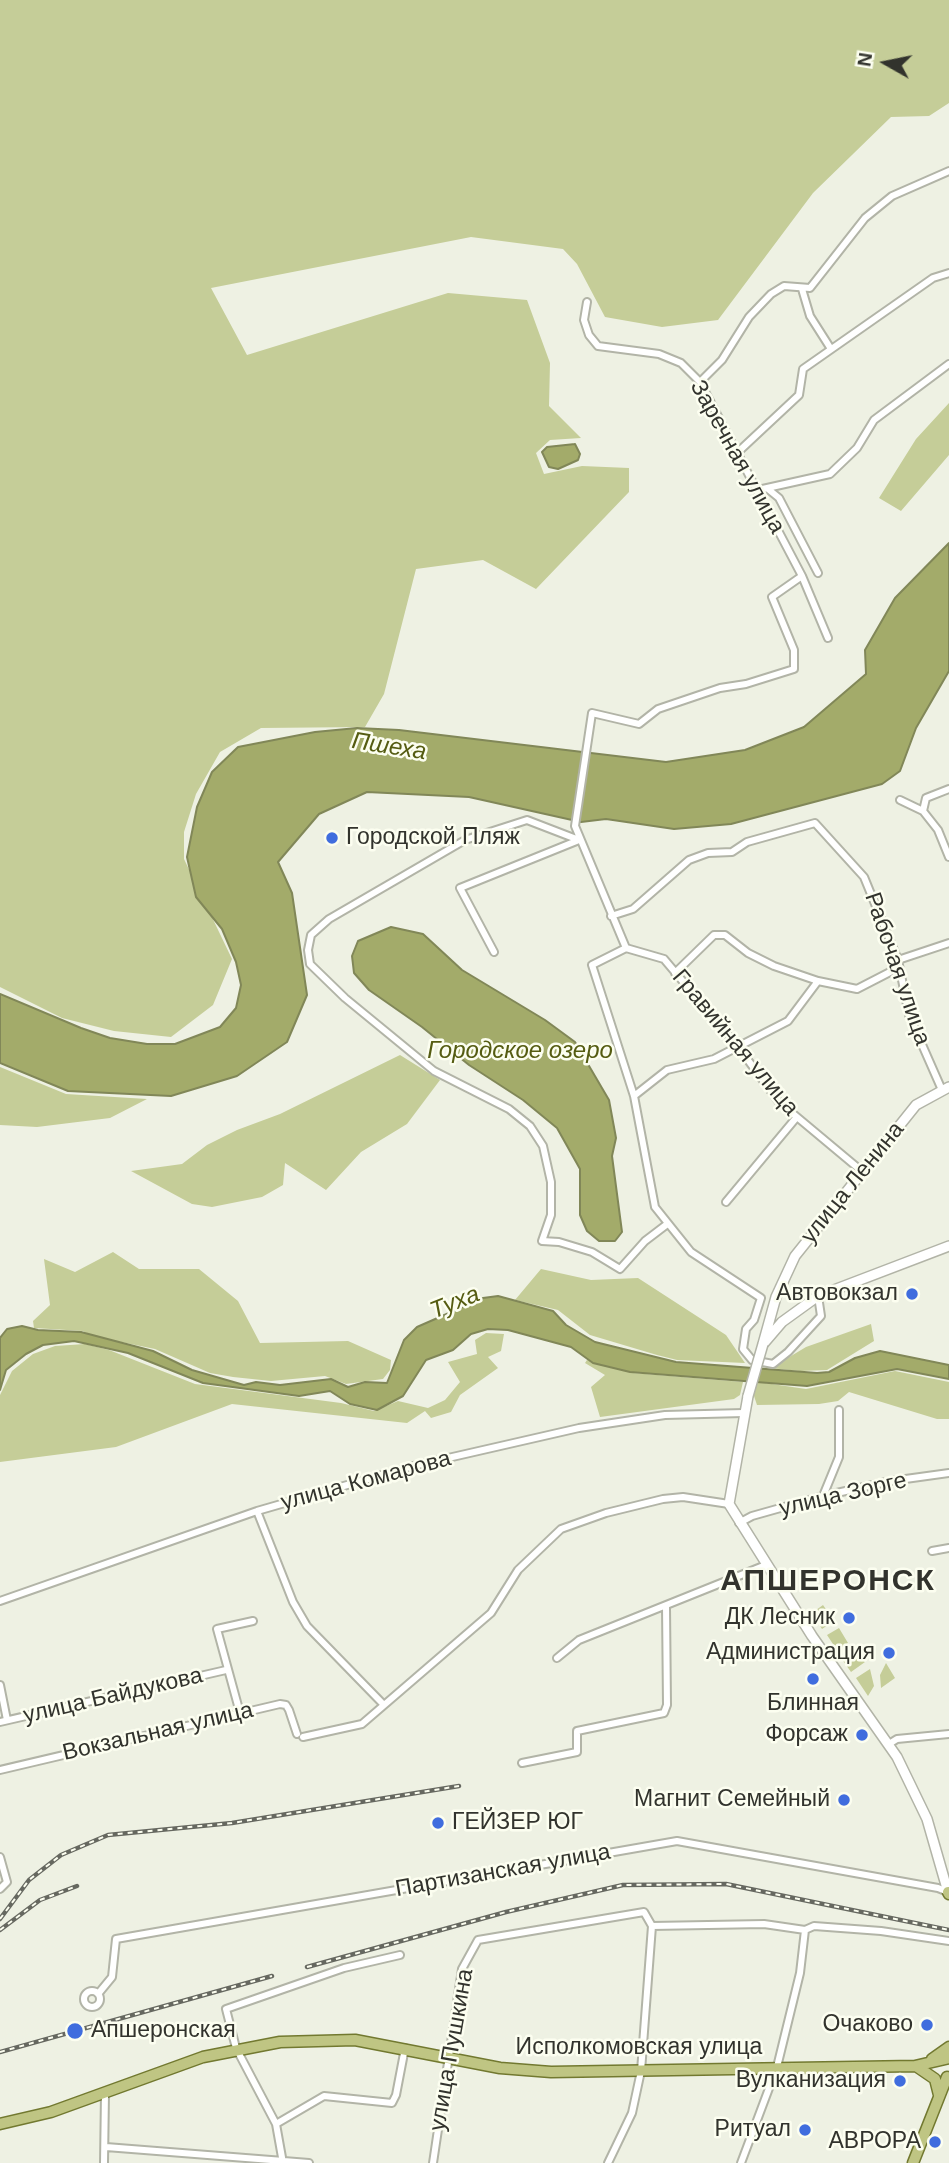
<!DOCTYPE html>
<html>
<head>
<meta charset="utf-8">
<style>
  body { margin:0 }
  #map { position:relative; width:949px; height:2163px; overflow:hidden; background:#eef1e3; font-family:Arial,sans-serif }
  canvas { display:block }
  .north { position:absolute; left:851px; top:28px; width:70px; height:70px; -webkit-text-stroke:5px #fcfef0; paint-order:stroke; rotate:279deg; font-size:19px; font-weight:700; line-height:28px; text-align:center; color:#32332d }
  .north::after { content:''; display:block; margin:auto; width:24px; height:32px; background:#32332d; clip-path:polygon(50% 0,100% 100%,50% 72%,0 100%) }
</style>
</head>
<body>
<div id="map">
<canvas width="949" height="2163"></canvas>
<div class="north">N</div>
</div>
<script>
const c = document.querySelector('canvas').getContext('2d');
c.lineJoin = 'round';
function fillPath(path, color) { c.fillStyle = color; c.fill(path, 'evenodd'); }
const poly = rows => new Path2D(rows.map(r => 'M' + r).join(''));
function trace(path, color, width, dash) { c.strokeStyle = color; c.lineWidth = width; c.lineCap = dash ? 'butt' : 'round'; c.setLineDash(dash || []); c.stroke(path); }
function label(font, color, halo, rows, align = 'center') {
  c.font = font + ' Arial,sans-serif'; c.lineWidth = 5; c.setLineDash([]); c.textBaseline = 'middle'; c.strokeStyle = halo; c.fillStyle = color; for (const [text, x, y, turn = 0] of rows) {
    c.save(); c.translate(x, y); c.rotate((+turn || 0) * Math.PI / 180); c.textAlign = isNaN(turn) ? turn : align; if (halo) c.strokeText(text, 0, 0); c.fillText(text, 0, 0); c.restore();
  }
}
const green = poly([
  [0,0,949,0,949,103,929,116,891,117,813,193,718,320,662,327,605,317,577,264,563,249,471,237,211,288,247,355,448,293,527,300,550,363,549,406,581,438,550,440,536,453,544,474,582,466,629,468,629,492,536,589,483,560,416,569,384,694,365,727,261,728,220,752,196,794,184,832,184,859,232,959,213,1005,171,1037,114,1031,62,1018,0,987],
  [949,403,949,455,901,511,879,498,916,439],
  [400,1055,440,1080,407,1124,361,1152,326,1190,285,1163,283,1185,262,1197,212,1207,192,1204,131,1171,182,1164,207,1145,237,1130,280,1114],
  [0,1067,66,1094,147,1099,110,1118,37,1127,0,1125],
  [113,1252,139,1269,199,1269,238,1301,260,1343,348,1341,391,1360,390,1370,383,1379,346,1384,325,1376,271,1381,233,1377,210,1373,155,1349,92,1336,83,1331,34,1328,33,1321,50,1305,44,1259,75,1272],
  [541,1269,591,1280,638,1278,726,1335,745,1363,677,1360,657,1355,590,1335,558,1310,515,1300],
  [871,1324,874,1341,827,1370,800,1371,760,1367,776,1365,806,1347],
  [486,1333,504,1334,501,1351,488,1357,498,1368,460,1395,451,1412,431,1418,425,1411,407,1423,232,1404,116,1447,0,1462,0,1395,12,1371,33,1354,55,1346,85,1344,109,1350,195,1384,341,1403,374,1411,398,1401,428,1408,445,1400,460,1382,448,1362,477,1354,475,1340],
  [587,1360,633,1373,743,1382,740,1395,734,1399,600,1417,591,1387,605,1375,585,1363],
  [895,1371,949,1382,949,1419,937,1419,849,1392,838,1401,819,1404,757,1405,754,1396,753,1390,758,1382,806,1389],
  [823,1605,834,1621,822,1629,812,1613],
  [839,1628,848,1643,837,1650,827,1635],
  [855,1655,865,1662,851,1672,841,1658],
  [886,1663,895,1678,881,1688,880,1675],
  [870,1669,874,1686,868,1696,856,1678]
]);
const water = poly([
  [575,444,580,454,578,460,558,469,549,467,542,452,547,447,575,444],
  [949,543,949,671,916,728,900,771,882,784,731,824,674,829,606,819,581,822,469,797,367,792,319,814,278,862,292,893,307,995,287,1042,237,1076,171,1096,68,1091,0,1063,0,994,81,1028,110,1038,147,1044,175,1044,220,1027,236,1008,241,985,236,962,222,929,196,897,187,857,197,807,212,772,238,747,315,732,357,728,399,730,666,762,745,750,804,727,866,674,865,650,895,598,949,543],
  [391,927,423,934,462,970,545,1020,575,1042,609,1100,616,1138,612,1156,622,1232,615,1241,599,1241,587,1231,580,1215,580,1169,557,1128,523,1100,469,1065,422,1027,369,990,354,973,352,956,358,941,391,927],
  [498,1296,553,1311,566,1325,595,1342,676,1362,817,1373,829,1372,855,1358,880,1351,949,1365,949,1379,897,1369,807,1386,630,1372,593,1363,571,1347,508,1330,488,1329,471,1334,453,1350,426,1360,403,1396,377,1410,350,1404,330,1391,299,1396,203,1383,128,1353,74,1341,43,1345,26,1354,6,1370,0,1390,0,1338,7,1329,22,1326,38,1330,81,1332,153,1351,192,1370,244,1385,256,1382,280,1385,331,1379,348,1387,365,1382,387,1383,404,1340,417,1327,483,1298,498,1296]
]);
const street = poly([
  [802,289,810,316,831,349],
  [587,302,584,320,589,335,598,346,659,354,681,363,700,382,802,576,828,638],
  [700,382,722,360,749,317,771,294,784,286,810,288,865,218,892,196,949,171],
  [738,452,799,395,803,369,933,278,949,273],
  [768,489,779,498,818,573],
  [758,490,830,474,857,448,874,420,949,364],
  [802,576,772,597,794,650,794,669,746,684,720,688,658,709,639,724,592,713,575,826,626,948,664,959,739,1048,779,1102,864,1173],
  [900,800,923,811,938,830,949,857],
  [923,811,926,798,949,789],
  [579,840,527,820,465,840,329,919,311,935,308,950,310,964,345,998,434,1071,509,1109,530,1126,543,1146,551,1182,551,1215,542,1241,559,1242,592,1252,620,1269,645,1241,666,1225],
  [611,916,633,909,689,860,708,853,732,852,747,842,815,823,864,877,898,960,909,1015,942,1090],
  [626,948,592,965,634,1096,655,1207,691,1252,761,1298,754,1320,746,1329,743,1349,752,1360,773,1364,788,1352,821,1316,818,1296],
  [494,952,460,888,579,840],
  [675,973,714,935,725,935,748,953,774,966,818,981],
  [634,1096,667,1070,714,1059,788,1021,818,981,857,989,890,972,898,960,949,943],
  [726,1202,796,1118],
  [823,1496,839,1457,839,1410],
  [257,1511,293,1602,307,1626,382,1703],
  [739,1523,752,1516,823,1496,891,1481,949,1473],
  [932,1551,949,1548],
  [0,1601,257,1511,413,1466,579,1428,665,1415,744,1413],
  [557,1658,579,1640,766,1565],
  [0,1685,7,1720],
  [240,1713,217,1629,253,1621],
  [0,1722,226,1670],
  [303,1737,362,1724,491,1613,518,1570,561,1529,606,1513,663,1499,683,1497,729,1504],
  [889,1744,897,1739,949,1734],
  [522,1763,577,1752,577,1731,664,1713,667,1705,666,1607],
  [0,1770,280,1704,286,1705,289,1710,297,1734],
  [0,1857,7,1882,0,1889],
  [652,1926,764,1924,805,1930,814,1926,881,1931,949,1941],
  '84 1999a8 8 0 1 1 16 0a8 8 0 1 1-16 0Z',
  [98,1994,112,1977,116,1939,677,1841,938,1888,948,1892],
  [276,2124,324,2096,392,2103,396,2095,405,2048],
  [106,2147,309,2163],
  [104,2163,105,2093],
  [283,2163,276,2124,236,2048,226,2009,344,1968,400,1955],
  [433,2163,462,1969,478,1940,644,1912,652,1926,641,2071,632,2113,608,2163],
  [741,2163,777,2067,800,1973,805,1930]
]);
const secondary = poly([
  [764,1343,782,1322,818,1296,949,1246],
  [763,1344,776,1297,795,1256,916,1105,949,1087],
  [748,1396,729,1504,812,1636,897,1757,927,1819,948,1892]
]);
const primary = poly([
  [948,1892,949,1894],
  [932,2059,949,2047],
  [916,2066,935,2079,939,2095],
  [0,2124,51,2112,203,2057,280,2042,355,2040,500,2068,551,2072,915,2066,949,2058],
  [913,2163,947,2077]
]);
const rail = poly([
  [0,1919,29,1880,61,1855,108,1835,232,1823,459,1786],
  [0,1930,40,1900,77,1886],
  [307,1967,506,1912,623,1885,726,1884,949,1930],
  [0,2052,272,1976]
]);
const secondaryBridge = poly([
  [748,1396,763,1344]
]);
const markers = [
  [332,838,7,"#406dde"],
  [912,1294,7,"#406dde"],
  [849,1618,7,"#406dde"],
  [889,1653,7,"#406dde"],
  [813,1679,7,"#406dde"],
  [862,1735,7,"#406dde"],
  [844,1800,7,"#406dde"],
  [438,1823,7,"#406dde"],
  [927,2025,7,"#406dde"],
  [75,2031,9,"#406dde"],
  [900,2081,7,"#406dde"],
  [805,2130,7,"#406dde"],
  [935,2142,7,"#406dde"]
];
const streetNames = [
  ["Заречная улица",737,457,61],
  ["Рабочая улица",897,969,71],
  ["Гравийная улица",735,1043,50],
  ["улица Ленина",853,1183,-51],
  ["улица Комарова",366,1481,-15],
  ["улица Зорге",843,1495,-13],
  ["улица Байдукова",113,1696,-13],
  ["Вокзальная улица",158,1732,-13],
  ["Партизанская улица",503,1871,-10],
  ["Исполкомовская улица",639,2048],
  ["улица Пушкина",452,2050,-80]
];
const poiNames = [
  ["Городской Пляж",346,838,"left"],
  ["Автовокзал",898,1294],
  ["ДК Лесник",835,1618],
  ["Администрация",875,1653],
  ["Блинная",813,1704,"center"],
  ["Форсаж",848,1735],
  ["Магнит Семейный",830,1800],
  ["ГЕЙЗЕР ЮГ",452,1823,"left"],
  ["Очаково",913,2025],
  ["Апшеронская",91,2031,"left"],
  ["Вулканизация",886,2081],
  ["Ритуал",791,2130],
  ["АВРОРА",921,2142]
];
const waterNames = [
  ["Пшеха",389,747,9],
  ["Городское озеро",520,1051],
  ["Туха",455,1303,-22]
];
const districtNames = [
  ["АПШЕРОНСК",828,1582]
];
fillPath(green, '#c5cd98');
fillPath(water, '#a3ab6a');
trace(water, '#818758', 2);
trace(street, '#b2b4a7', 10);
trace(secondary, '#b2b4a7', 12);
trace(primary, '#727930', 13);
trace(street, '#fff', 6);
trace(secondary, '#fff', 9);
trace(primary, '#bfc583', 10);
trace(rail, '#666860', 4.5);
trace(rail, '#fcfef0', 2, [5]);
trace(secondaryBridge, '#b2b4a7', 12, []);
trace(secondaryBridge, '#fff', 9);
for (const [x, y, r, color] of markers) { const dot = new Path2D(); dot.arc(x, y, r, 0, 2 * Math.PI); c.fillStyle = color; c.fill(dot); trace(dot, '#fcfef0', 2.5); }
label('23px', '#32332d', '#fcfef0', streetNames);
label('23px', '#32332d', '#fcfef0', poiNames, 'right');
label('italic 24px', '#555c12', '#fcfef0', waterNames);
c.letterSpacing = '2px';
label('bold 30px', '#32332d', '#fcfef0', districtNames);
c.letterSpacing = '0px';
</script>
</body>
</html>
